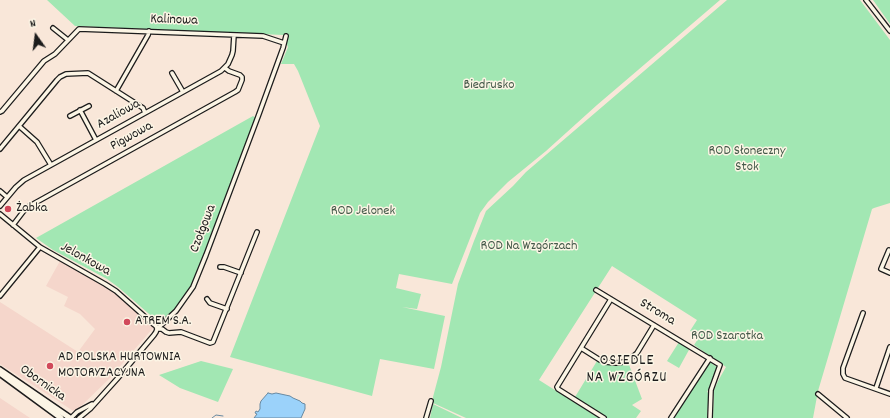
<!DOCTYPE html>
<html>
<head>
<meta charset="utf-8">
<style>
  body { margin:0 }
  #map { position:relative; width:890px; height:418px; overflow:hidden; background:#f9e7d9; font-family:Dekko,sans-serif }
  canvas { display:block }
  .north { position:absolute; left:16px; top:16px; width:40px; height:40px; -webkit-text-stroke:3px #fcf5e5; paint-order:stroke; rotate:346deg; font-size:11px; font-weight:700; line-height:16px; text-align:center; color:#1c1c1c }
  .north::after { content:''; display:block; margin:auto; width:14px; height:18px; background:#1c1c1c; clip-path:polygon(50% 0,100% 100%,50% 72%,0 100%) }
</style>
</head>
<body>
<div id="map">
<canvas width="890" height="418"></canvas>
<div class="north">N</div>
</div>
<script>
const c = document.querySelector('canvas').getContext('2d');
c.lineJoin = 'round';
function fillPath(path, color) { c.fillStyle = color; c.fill(path, 'evenodd'); }
const poly = rows => new Path2D(rows.map(r => 'M' + r).join(''));
function trace(path, color, width, dash) { c.strokeStyle = color; c.lineWidth = width; c.lineCap = dash ? 'butt' : 'round'; c.setLineDash(dash || []); c.stroke(path); }
function label(font, color, halo, rows, align = 'center') {
  c.font = font + ' Dekko,sans-serif'; c.lineWidth = 3; c.setLineDash([]); c.textBaseline = 'middle'; c.strokeStyle = halo; c.fillStyle = color; for (const [text, x, y, turn = 0] of rows) {
    c.save(); c.translate(x, y); c.rotate((+turn || 0) * Math.PI / 180); c.textAlign = isNaN(turn) ? turn : align; if (halo) c.strokeText(text, 0, 0); c.fillText(text, 0, 0); c.restore();
  }
}
const built = poly([
  [60,261,112,290,154,327,109,379,75,412,0,364,0,302,78,352,95,329,80,314,64,306,68,297,46,286],
  [0,398,30,418,0,418]
]);
const green = poly([
  [47,0,720,0,597,105,546,151,508,182,488,202,480,213,452,284,399,274,396,288,421,294,417,309,402,307,445,316,434,369,380,359,372,396,230,357,320,126,298,71,294,64,281,64,288,47,283,35,75,26],
  [727,0,860,0,890,40,890,203,874,208,872,209,818,391,813,418,713,418,714,390,718,381,726,367,694,345,700,336,690,331,697,320,612,266,539,380,599,418,466,418,433,403,433,397,441,367,458,284,474,241,486,211,513,186,526,172],
  [873,0,890,0,890,24],
  [253,116,256,118,215,227,211,233,211,237,205,255,191,286,181,302,163,323,157,323,155,322,156,320,118,287,107,279,53,250,36,238],
  [679,342,690,348,679,368,667,361],
  [201,361,233,369,218,402,180,388,159,375],
  [597,361,603,364,609,365,618,365,628,362,642,399,632,405,641,411,636,418,607,418,575,397],
  [710,362,717,367,710,387,707,392,709,393,707,418,674,418],
  [433,404,462,418,430,418]
]);
const water = poly([
  [268,393,272,394,276,393,290,396,293,398,300,401,302,403,305,404,305,409,301,418,254,418,257,414,255,413,256,411,258,412,260,409,260,404,261,401,268,393]
]);
const stream = poly([
  [212,418,216,415,223,416]
]);
const street = poly([
  [866,0,890,31],
  [53,28,68,40],
  [172,73,183,92],
  [116,91,148,35,149,31],
  [80,110,96,140],
  [0,112,2,111,44,61,55,54,79,29,263,36,284,43],
  [70,116,89,106],
  [19,126,37,142,51,165],
  [0,149,57,80,60,77,66,74,88,73,143,108,145,113],
  [0,191,7,197],
  [0,206,16,187,24,180,221,71,228,64,232,55,233,51,234,35],
  [0,214,40,247,105,284,116,291,152,323,156,326,157,329],
  [13,225,26,208,235,92,238,90,242,80,242,77,240,75,229,71,225,68],
  [889,250,881,269,890,273],
  [220,267,224,267,241,273],
  [596,290,720,365,711,390,710,418],
  [0,296,40,247],
  [207,299,210,303,227,309],
  [863,313,843,368,843,374,845,378,890,394],
  [157,329,162,329,166,332,169,333,181,332,210,343,213,342,257,232],
  [581,348,600,360,605,362,616,363,623,362,630,359,637,353,654,325],
  [876,388,890,347],
  [818,394,847,418],
  [71,418,77,412,92,404],
  [79,418,90,409,117,379,154,335,156,332,157,329,176,311,193,287,206,255,259,114,283,48,286,36],
  [426,418,431,401],
  [604,418,558,389,557,387,611,299],
  [671,418,710,358]
]);
const secondary = poly([
  [0,370,70,418],
  [1,374,61,418]
]);
const markers = [
  [8,209,4,"#d1495b"],
  [127,322,4,"#d1495b"],
  [50,366,4,"#d1495b"]
];
const streetNames = [
  ["Kalinowa",174,21,2],
  ["Azaliowa",119,115,-29],
  ["Pigwowa",132,137,-29],
  ["Czołgowa",204,229,-69],
  ["Jelonkowa",85,260,29],
  ["Stroma",657,313,31],
  ["Obornicka",42,384,35]
];
const parkNames = [
  ["Biedrusko",489,86],
  ["ROD Słoneczny",747,152],
  ["Stok",747,168],
  ["ROD Jelonek",363,212],
  ["ROD Na Wzgórzach",529,247],
  ["ROD Szarotka",727,337]
];
const poiNames = [
  ["Żabka",16,209],
  ["ATREM S.A.",135,322],
  ["AD POLSKA HURTOWNIA",58,358],
  ["MOTORYZACYJNA",58,374]
];
const neighbourhoodNames = [
  ["OSIEDLE",627,362],
  ["NA WZGÓRZU",627,379]
];
fillPath(built, '#f5d6cb');
fillPath(green, '#a2e7b3');
fillPath(water, '#9bd2fa');
trace(water, '#6889a1', 1);
trace(stream, '#6889a1', 1);
trace(street, '#1c1c1c', 6);
trace(secondary, '#1c1c1c', 8);
trace(street, '#fcf5e5', 3.5);
trace(secondary, '#fcf5e5', 5);
for (const [x, y, r, color] of markers) { const dot = new Path2D(); dot.arc(x, y, r, 0, 2 * Math.PI); c.fillStyle = color; c.fill(dot); trace(dot, '#fcf5e5', 1.5); }
label('14px', '#1c1c1c', '#fcf5e5', streetNames);
label('14px', '#445949', '#fcf5e5', parkNames);
label('14px', '#1c1c1c', '#fcf5e5', poiNames, 'left');
c.letterSpacing = '1px';
label('15px', '#1c1c1c', '#fcf5e5', neighbourhoodNames);
c.letterSpacing = '0px';
</script>
</body>
</html>
